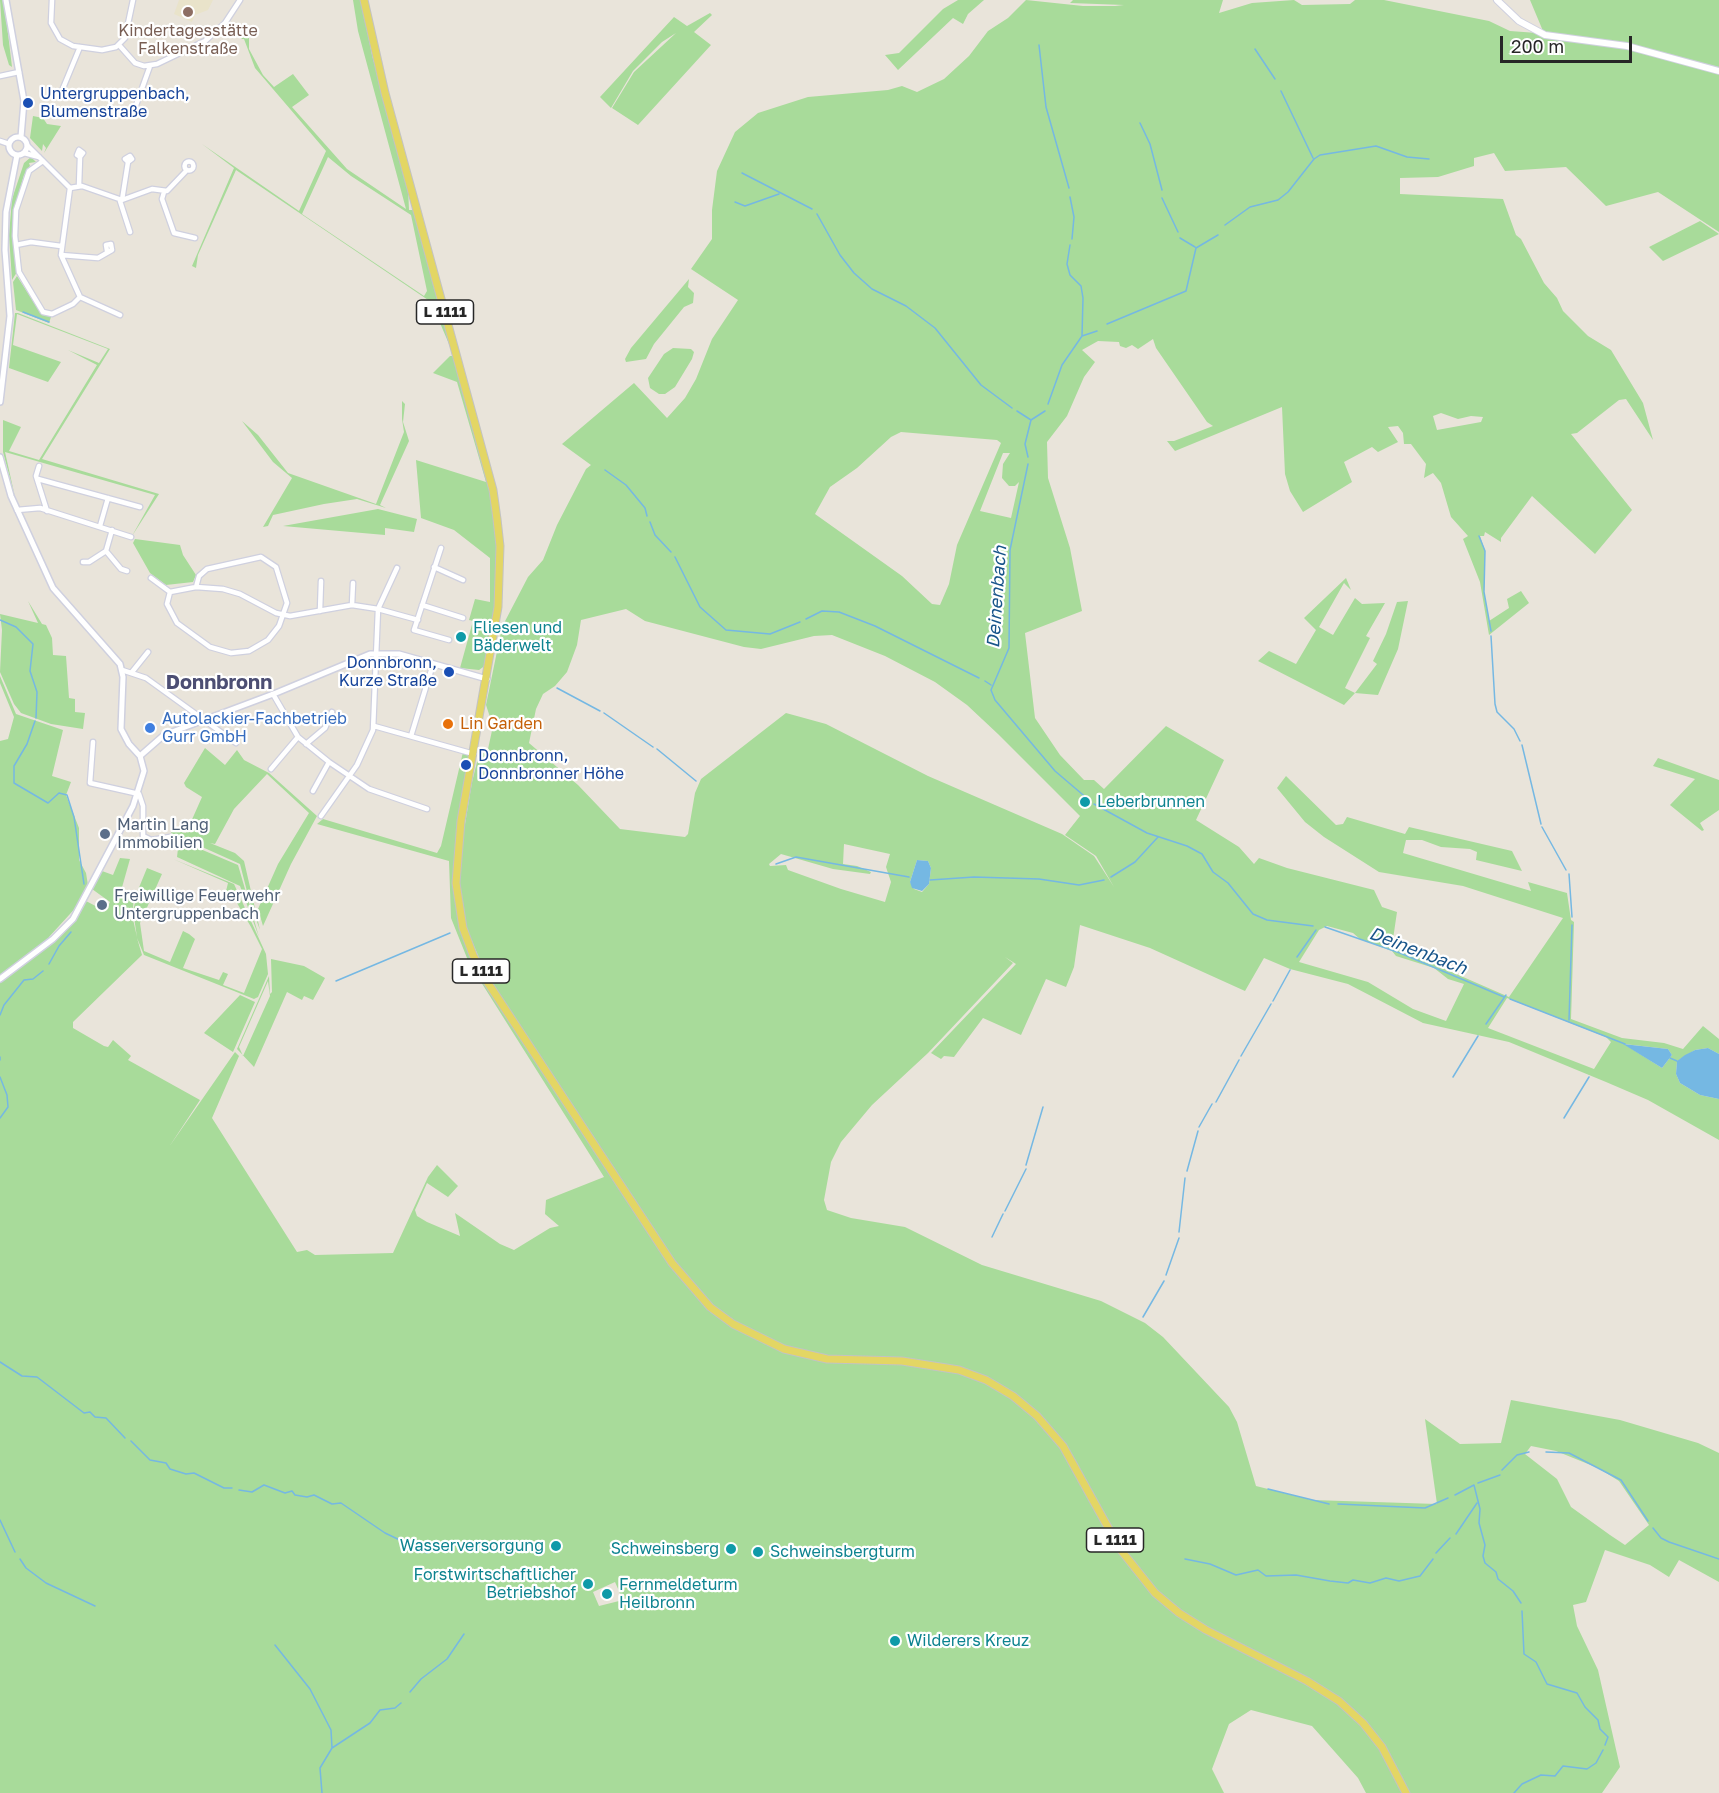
<!DOCTYPE html>
<html>
<head>
<meta charset="utf-8">
<style>
  body { margin:0 }
  #map { position:relative; width:1719px; height:1793px; overflow:hidden; background:#e9e4da; font-family:"Golos Text",sans-serif }
  canvas { display:block }
  .scale { position:absolute; left:1500px; top:36px; width:132px; height:27px; box-sizing:border-box; border:3px solid #272727; border-top:0; padding-left:8px; font-size:18px; line-height:21px; white-space:nowrap; color:#272727; -webkit-text-stroke:4px #fff; paint-order:stroke }
</style>
</head>
<body>
<div id="map">
<canvas width="1719" height="1793"></canvas>
<div class="scale">200 m</div>
</div>
<script>
const c = document.querySelector('canvas').getContext('2d');
c.lineJoin = 'round';
function fillPath(path, color) { c.fillStyle = color; c.fill(path, 'evenodd'); }
const poly = rows => new Path2D(rows.map(r => 'M' + r).join(''));
function trace(path, color, width, dash) { c.strokeStyle = color; c.lineWidth = width; c.lineCap = dash ? 'butt' : 'round'; c.setLineDash(dash || []); c.stroke(path); }
function label(font, color, halo, rows, align = 'center') {
  c.font = font + ' "Golos Text",sans-serif'; c.lineWidth = 4.5; c.setLineDash([]); c.textBaseline = 'middle'; c.strokeStyle = halo; c.fillStyle = color; for (const [text, x, y, turn = 0] of rows) {
    c.save(); c.translate(x, y); c.rotate((+turn || 0) * Math.PI / 180); c.textAlign = isNaN(turn) ? turn : align; if (halo) c.strokeText(text, 0, 0); c.fillText(text, 0, 0); c.restore();
  }
}
const education = poly([
  [179,0,213,0,208,10,195,15,192,22,174,14]
]);
const green = poly([
  [0,0,4,0,12,67,9,65,3,45],
  [353,0,361,0,372,55,408,187,409,210,414,210,452,351,431,302,236,170,198,255,196,268,192,266,234,168,202,144,299,211,326,151,255,68,244,39,241,39,249,28,249,49,263,75,274,87,293,74,309,95,292,107,347,169,406,209,358,31],
  [328,157,351,176,411,215,427,291,424,296,302,214],
  [958,0,984,0,968,14,963,24,953,18,898,70,885,55,899,53,943,9],
  [1026,0,1083,6,1115,6,1124,5,1070,3,1073,0,1223,0,1219,13,1252,3,1294,0,1302,5,1350,4,1355,0,1384,0,1489,21,1510,31,1537,33,1543,31,1530,0,1719,0,1719,232,1658,192,1606,206,1566,167,1505,171,1494,153,1474,158,1474,166,1438,177,1400,178,1400,194,1503,199,1516,235,1521,239,1544,283,1557,298,1563,311,1588,336,1611,350,1643,403,1653,440,1626,399,1619,400,1577,433,1571,434,1632,510,1595,554,1532,496,1501,538,1501,542,1485,532,1484,536,1480,536,1485,551,1484,592,1489,621,1509,608,1507,599,1521,591,1529,603,1489,635,1480,582,1463,539,1468,536,1451,517,1441,483,1433,473,1424,478,1426,464,1411,444,1404,444,1403,433,1398,426,1388,427,1398,442,1378,452,1372,447,1344,462,1352,482,1303,512,1290,491,1285,474,1282,407,1175,451,1167,441,1174,441,1213,426,1207,422,1156,348,1153,339,1138,349,1132,345,1126,348,1120,346,1119,342,1098,341,1082,350,1095,362,1084,377,1067,416,1047,442,1048,478,1070,548,1082,611,1025,633,1035,718,1060,755,1084,780,1094,780,1104,789,1166,726,1224,760,1196,820,1239,847,1254,864,1259,858,1287,868,1374,890,1382,907,1397,912,1392,946,1509,997,1563,918,1463,886,1379,872,1324,837,1305,822,1277,788,1286,776,1336,825,1343,824,1347,817,1405,834,1409,827,1512,851,1522,871,1476,860,1477,852,1470,849,1441,847,1422,840,1406,840,1403,853,1531,891,1528,882,1567,893,1571,920,1574,922,1571,1019,1622,1038,1664,1043,1683,1049,1703,1026,1719,1039,1719,1054,1708,1048,1695,1050,1677,1061,1676,1074,1680,1083,1700,1095,1719,1099,1719,1140,1648,1100,1606,1082,1509,1042,1423,1023,1348,984,1290,969,1264,958,1245,991,1150,948,1080,925,1074,967,1066,987,1046,979,1021,1035,983,1018,954,1057,944,1056,941,1059,931,1053,1016,964,1005,957,1013,963,928,1053,872,1105,841,1142,831,1162,824,1200,827,1210,851,1218,905,1227,982,1265,1101,1301,1145,1323,1163,1337,1229,1407,1237,1422,1256,1486,1312,1500,1437,1504,1425,1419,1460,1444,1501,1443,1511,1400,1620,1420,1698,1443,1719,1453,1719,1582,1679,1560,1669,1577,1650,1565,1605,1550,1586,1602,1573,1605,1577,1626,1598,1670,1620,1767,1602,1793,1366,1793,1358,1778,1312,1726,1251,1710,1229,1724,1212,1769,1224,1793,0,1793,0,741,8,739,14,717,0,683,0,676,16,714,63,730,52,776,71,782,66,795,79,828,79,860,86,873,88,885,80,903,49,937,53,940,64,932,86,901,105,911,110,902,92,889,102,871,113,875,120,858,130,859,121,891,134,898,132,915,137,937,133,911,138,890,147,868,162,874,140,923,144,951,170,962,183,931,189,934,195,939,183,968,219,980,223,972,228,974,223,985,244,993,262,949,251,927,237,903,225,895,228,883,173,859,234,884,266,954,268,974,258,997,254,999,144,955,137,938,142,955,73,1022,73,1028,104,1046,108,1047,113,1040,131,1056,128,1060,200,1100,169,1147,235,1052,239,1056,212,1118,297,1252,307,1250,315,1255,393,1253,428,1177,437,1165,458,1186,448,1197,427,1183,415,1210,417,1216,427,1222,460,1236,455,1213,500,1244,514,1250,550,1228,559,1226,545,1214,546,1200,604,1177,469,963,451,918,449,861,317,824,323,819,437,853,441,846,463,752,473,755,454,862,456,907,463,937,475,966,493,995,605,1163,610,1175,616,1173,488,979,466,927,459,889,460,854,472,782,479,754,488,749,493,726,486,705,502,627,528,577,543,560,557,525,586,469,591,465,562,444,634,383,667,418,685,398,696,379,712,339,738,300,691,269,712,239,712,210,717,171,735,132,758,113,808,97,888,90,902,86,917,92,944,79,969,56,988,31,1008,18],
  [1441,413,1458,419,1471,416,1483,417,1481,422,1437,430,1433,416],
  [901,432,997,440,1001,443,957,545,949,584,940,605,932,604,902,576,815,514,830,487,857,468,891,437],
  [1003,453,1010,453,1003,464,1002,478,1009,486,1015,486,1019,482,1011,518,980,511],
  [626,609,645,621,744,647,761,649,814,636,832,635,885,656,935,682,967,705,998,734,1080,816,1065,835,1096,856,1114,887,1094,856,1062,834,928,776,826,724,786,713,701,779,695,793,688,834,685,837,620,829,578,785,529,743,536,709,543,694,555,686,567,672,577,645,581,620],
  [844,844,890,854,886,867,891,882,885,902,841,889,788,870,786,865,770,866,769,864,781,854,833,869,870,874,871,872,857,866,843,864],
  [917,860,928,861,931,868,929,884,922,892,914,889,910,882],
  [1327,926,1353,933,1360,939,1392,951,1396,956,1434,968,1448,979,1464,984,1446,1021,1413,1009,1368,982,1299,962,1319,930],
  [1507,998,1606,1037,1611,1042,1594,1069,1488,1028],
  [1624,1044,1668,1049,1672,1055,1662,1068],
  [1531,1446,1556,1451,1598,1468,1619,1481,1649,1525,1625,1545,1610,1535,1571,1507,1557,1479,1525,1454],
  [615,1582,623,1600,599,1606,593,1592],
  [710,13,712,15,694,32,711,45,638,125,612,108,634,72,676,33,662,42,633,71,611,108,600,97,674,17,687,26],
  [33,116,43,118,47,124,61,126,44,153,46,148,43,144,42,151,30,138],
  [31,157,36,162,29,163,30,166,24,175,14,210,13,233,17,272,12,280,9,235,12,199,24,163],
  [1700,221,1719,234,1663,261,1649,247],
  [17,276,40,312,51,317,49,323,16,310,13,282],
  [689,279,688,287,694,293,693,303,684,307,654,344,646,359,626,362,625,359,631,348],
  [15,313,18,313,110,349,42,459,159,494,132,536,155,495,5,452,15,497,3,452,3,420,21,427,9,451,39,460,97,365,68,350,99,363,108,349,17,314,13,345,61,362,48,382,9,368],
  [673,348,691,349,694,352,692,359,675,387,665,394,659,394,650,388,648,378,664,354],
  [450,356,453,356,488,479,497,534,498,589,486,665,479,670,460,668,473,621,469,620,475,599,490,602,490,558,454,530,421,518,416,460,486,482,457,382,433,373],
  [402,401,405,404,403,422,409,441,380,505,386,508,357,499,324,504,273,515,268,526,263,527,292,478,273,462,242,421,258,435,288,473,376,504,404,432,402,419],
  [378,509,417,519,414,532,385,528,385,535,283,526],
  [135,539,180,545,183,555,196,575,193,582,166,585,150,573,133,543],
  [1346,578,1351,590,1344,583,1319,627,1333,635,1355,598,1362,604,1385,603,1366,636,1370,638,1345,688,1355,693,1377,664,1373,661,1386,634,1397,602,1408,601,1398,649,1378,695,1355,693,1344,705,1258,661,1269,651,1296,664,1316,630,1304,618],
  [28,601,42,624,46,625,52,638,53,655,66,656,69,698,75,699,75,712,85,713,83,729,51,724,21,713,14,704,0,672,2,630,0,614,38,623],
  [205,748,225,765,237,750,244,760,269,773,317,816,291,864,263,926,258,909,278,864,309,813,267,774,234,809,215,844,210,843,235,853,244,861,260,930,250,903,240,864,171,833,173,830,186,833,202,797,186,787,184,783],
  [1658,758,1719,780,1719,810,1700,823,1704,830,1702,831,1670,805,1695,779,1653,766],
  [179,840,238,865,259,937,240,886,177,857],
  [271,959,304,966,325,978,313,1000,304,996,302,1000,287,992,254,1067,237,1049,269,976,270,994,272,992],
  [268,981,270,996,243,1056,239,1047],
  [240,995,255,1002,233,1052,204,1033]
]);
const water = poly([
  [917,860,928,861,931,868,929,884,922,891,912,888,910,882],
  [1623,1044,1668,1049,1672,1055,1662,1068],
  [1708,1048,1719,1054,1719,1099,1700,1095,1680,1083,1676,1074,1677,1061,1685,1055,1695,1050]
]);
const stream = poly([
  [1039,45,1046,107,1069,188],
  [1255,49,1275,79],
  [1281,91,1313,158],
  [1140,123,1150,144,1162,190],
  [742,173,812,209],
  [1070,197,1074,217,1072,239],
  [1162,198,1178,232],
  [735,202,745,206,779,194],
  [817,214,840,255,854,273,872,289,906,306,935,328,981,385,1012,408],
  [1225,225,1250,207,1278,200,1288,192,1314,159,1320,155,1376,146,1407,157,1429,159],
  [1180,238,1195,247],
  [1070,245,1067,264,1070,275,1081,286,1083,298,1082,336],
  [23,312,49,322],
  [1107,324,1186,291,1196,248,1218,235],
  [1048,404,1062,365,1082,336,1097,331],
  [1017,411,1031,420],
  [1028,457,1025,444,1031,420,1045,411],
  [1028,464,1010,550,1009,648,991,690,995,700,1055,771,1089,800],
  [605,470,626,485,645,508,647,516],
  [650,522,655,535,671,552],
  [1479,536,1485,551,1484,592,1491,631],
  [675,557,700,607,726,630,770,634,800,622],
  [806,619,822,611,839,612,875,626,979,678],
  [0,620,16,627,33,644,30,671,37,692,36,718],
  [1491,636,1495,704,1497,712,1514,729,1520,741],
  [985,681,991,685],
  [557,688,600,711],
  [604,713,653,747],
  [35,721,27,744,14,766,14,783,48,803,59,793,67,795,74,817,84,884],
  [1522,745,1541,824],
  [657,749,696,781],
  [1094,804,1147,833,1187,846,1202,854,1213,872,1228,883,1253,914,1267,920,1313,926],
  [1542,827,1566,870],
  [776,864,796,857,909,877],
  [1569,874,1572,917],
  [1111,877,1135,862,1158,837],
  [930,880,974,877,1039,879,1079,885,1104,880],
  [1325,927,1400,953,1504,997],
  [1297,957,1316,930],
  [49,964,59,946,71,932],
  [336,981,450,933],
  [1510,999,1625,1044],
  [1273,1001,1290,970],
  [0,1015,4,1005,24,980,33,979,43,971],
  [1569,1020,1572,925],
  [1486,1024,1506,995],
  [1241,1056,1271,1004],
  [0,1057,0,1060],
  [1670,1058,1677,1061],
  [0,1077,7,1095,8,1107,0,1118],
  [1453,1077,1478,1036],
  [1216,1102,1239,1060],
  [1564,1118,1589,1077],
  [1199,1127,1212,1104],
  [1026,1165,1043,1107],
  [1187,1171,1198,1131],
  [1005,1211,1026,1169],
  [1179,1232,1185,1178],
  [992,1237,1003,1214],
  [1166,1275,1179,1238],
  [1143,1317,1164,1281],
  [0,1362,22,1376,37,1377,84,1413,90,1412,95,1417,106,1418,125,1438],
  [131,1441,150,1460,166,1463,170,1469,186,1474,194,1473,224,1488,232,1488],
  [1546,1452,1569,1453,1621,1480,1648,1521],
  [1502,1470,1517,1455,1529,1452],
  [1478,1483,1500,1475],
  [1268,1489,1329,1504],
  [239,1490,252,1492,264,1485,285,1493,292,1491,295,1495,307,1497,314,1495,332,1504,341,1503,385,1533,427,1553],
  [1455,1495,1474,1485,1480,1509,1479,1523,1485,1545,1483,1556,1485,1563,1496,1572,1498,1579,1513,1591,1521,1603],
  [1338,1504,1425,1508,1448,1498],
  [0,1520,15,1552],
  [1653,1528,1661,1538,1669,1542,1719,1559],
  [1456,1534,1477,1503],
  [1436,1553,1450,1538],
  [20,1559,26,1568,46,1583,95,1606],
  [1185,1559,1210,1564,1236,1575,1258,1570,1266,1576,1296,1575,1330,1581,1348,1583,1353,1580,1370,1583,1386,1578,1399,1581,1420,1576,1433,1559],
  [1522,1611,1524,1654,1536,1662,1547,1684,1577,1693,1585,1707,1598,1720,1600,1729,1608,1737,1605,1745],
  [275,1645,310,1689,331,1730,332,1748,320,1768,322,1793],
  [410,1692,421,1679,447,1659,464,1634],
  [332,1748,370,1723,380,1710,395,1708,401,1703],
  [1514,1793,1522,1784,1541,1775,1555,1776,1563,1766,1587,1769,1596,1763,1603,1750]
]);
const minor = poly([
  [52,0,51,23,60,39,73,46,102,50,116,47,125,38,133,0],
  [119,45,135,63,144,66,157,64,205,41,225,23,240,0],
  [0,76,19,72],
  [61,93,80,47],
  [135,108,150,66],
  [0,141,9,144],
  [27,145,70,188,61,255,80,297,120,315],
  [24,153,39,157],
  [43,161,29,171,16,210,15,236,19,272,43,312,52,314,73,304,80,297],
  '184.5 166a4.5 4.5 0 1 1 9 0a4.5 4.5 0 1 1-9 0Z',
  [79,186,80,157,83,153,79,150,77,155,80,157],
  [70,188,82,186,122,200,152,189,167,191,187,170],
  [164,192,162,199,174,233,195,238],
  [122,200,128,162,132,159,130,156,125,159,128,162],
  [120,201,130,232],
  [16,245,31,242,61,246],
  [61,255,98,258,112,250,111,244,106,245,107,251],
  [39,466,36,476,47,511],
  [38,479,140,507],
  [17,510,40,508,131,537],
  [100,526,108,498],
  [441,548,414,630,449,640],
  [106,551,121,569,127,571],
  [83,562,89,562,106,551,112,530],
  [434,567,463,580],
  [151,578,170,592],
  [170,592,167,604,177,623,210,647,231,653,249,651,268,640,279,626,287,603,276,567,261,557,207,569,199,576,196,587],
  [170,592,196,587,223,589,240,594,276,613,290,616,352,605,378,609,418,620],
  [352,605,353,583],
  [422,605,463,618],
  [320,611,321,581],
  [122,670,146,678,236,743],
  [132,672,148,652],
  [273,694,298,737,329,762,369,789,427,809],
  [374,726,474,754],
  [411,736,433,664],
  [93,742,90,783,139,794,143,806,143,836,151,840,170,837],
  [306,744,325,728,332,712],
  [271,769,298,737],
  [313,791,329,762],
  [321,816,357,765,373,730,378,609,397,568]
]);
const tertiary = poly([
  [6,0,24,101,21,137],
  '9 146a9 9 0 1 1 18 0a9 9 0 1 1-18 0Z',
  [0,402,10,316,5,250,6,212,17,155],
  [0,457,11,496,53,588,120,664,123,677,121,729,129,744,140,756,144,771,133,806,73,919,53,939,0,979],
  [140,756,164,735,276,693,370,654,399,654,487,679]
]);
const secondary = poly([
  [1497,0,1519,21,1545,35,1627,46,1719,71]
]);
const primary = poly([
  [364,0,385,93,493,490,497,519,500,546,498,607,461,821,456,883,463,928,473,955,486,980,672,1263,710,1307,733,1324,784,1349,827,1359,902,1361,959,1370,986,1380,1013,1396,1037,1416,1063,1446,1120,1549,1155,1593,1179,1613,1206,1630,1307,1681,1339,1701,1363,1723,1382,1747,1406,1793]
]);
const markers = [
  [188,12,6,"#8d6e63"],
  [28,103,6,"#1a4fb4"],
  [461,637,6,"#0f9aa8"],
  [449,672,6,"#1a4fb4"],
  [448,724,6,"#e8710a"],
  [150,728,6,"#3f7fe0"],
  [466,765,6,"#1a4fb4"],
  [1085,802,6,"#0f9aa8"],
  [105,834,6,"#5c6f8a"],
  [102,905,6,"#5c6f8a"],
  [556,1546,6,"#0f9aa8"],
  [731,1549,6,"#0f9aa8"],
  [758,1552,6,"#0f9aa8"],
  [588,1584,6,"#0f9aa8"],
  [607,1594,6,"#0f9aa8"],
  [895,1641,6,"#0f9aa8"]
];
const shields = [
  [445,312,57],
  [481,971,57],
  [1115,1540,57]
];
const shieldNames = [
  ["L 1111",445,312],
  ["L 1111",481,971],
  ["L 1111",1115,1540]
];
const educationNames = [
  ["Kindertagesstätte",188,31],
  ["Falkenstraße",188,49]
];
const transitNames = [
  ["Untergruppenbach,",40,94],
  ["Blumenstraße",40,112],
  ["Donnbronn,",437,663,"right"],
  ["Kurze Straße",437,681,"right"],
  ["Donnbronn,",478,756],
  ["Donnbronner Höhe",478,774]
];
const cultureNames = [
  ["Fliesen und",473,628],
  ["Bäderwelt",473,646],
  ["Leberbrunnen",1097,802],
  ["Wasserversorgung",544,1546,"right"],
  ["Schweinsberg",719,1549,"right"],
  ["Schweinsbergturm",770,1552],
  ["Forstwirtschaftlicher",576,1575,"right"],
  ["Betriebshof",576,1593,"right"],
  ["Fernmeldeturm",619,1585],
  ["Heilbronn",619,1603],
  ["Wilderers Kreuz",907,1641]
];
const shopNames = [
  ["Autolackier-Fachbetrieb",162,719],
  ["Gurr GmbH",162,737]
];
const foodNames = [
  ["Lin Garden",460,724]
];
const serviceNames = [
  ["Martin Lang",117,825],
  ["Immobilien",117,843],
  ["Freiwillige Feuerwehr",114,896],
  ["Untergruppenbach",114,914]
];
const waterNames = [
  ["Deinenbach",997,597,-86],
  ["Deinenbach",1418,951,21]
];
const quarterNames = [
  ["Donnbronn",219,683]
];
fillPath(education, '#e9e3ca');
fillPath(green, '#a8db9a');
fillPath(water, '#75b8e3');
trace(stream, '#75b8e3', 1.5);
trace(minor, '#cfd0df', 7);
trace(tertiary, '#cfd0df', 8);
trace(secondary, '#cfd0df', 8);
trace(primary, '#c3c3c3', 9);
trace(minor, '#fff', 4.5);
trace(tertiary, '#fff', 5);
trace(secondary, '#fff', 6);
trace(primary, '#e3d664', 7);
for (const [x, y, r, color] of markers) { const dot = new Path2D(); dot.arc(x, y, r, 0, 2 * Math.PI); c.fillStyle = color; c.fill(dot); trace(dot, '#fff', 2); }
for (const [x, y, w] of shields) { const box = new Path2D(); box.roundRect(x - w / 2, y - 12, w, 24, 4.5); c.fillStyle = '#fff'; c.fill(box); trace(box, '#272727', 1.5); }
label('bold 15px', '#272727', null, shieldNames);
label('16px', '#785e54', '#fff', educationNames);
label('16px', '#164399', '#fff', transitNames, 'left');
label('16px', '#0d838f', '#fff', cultureNames, 'left');
label('16px', '#366cbe', '#fff', shopNames, 'left');
label('16px', '#c56008', '#fff', foodNames, 'left');
label('16px', '#4e5e75', '#fff', serviceNames, 'left');
label('italic 18px', '#18558a', '#fff', waterNames);
label('bold 20px', '#4c4e73', '#fff', quarterNames);
</script>
</body>
</html>
